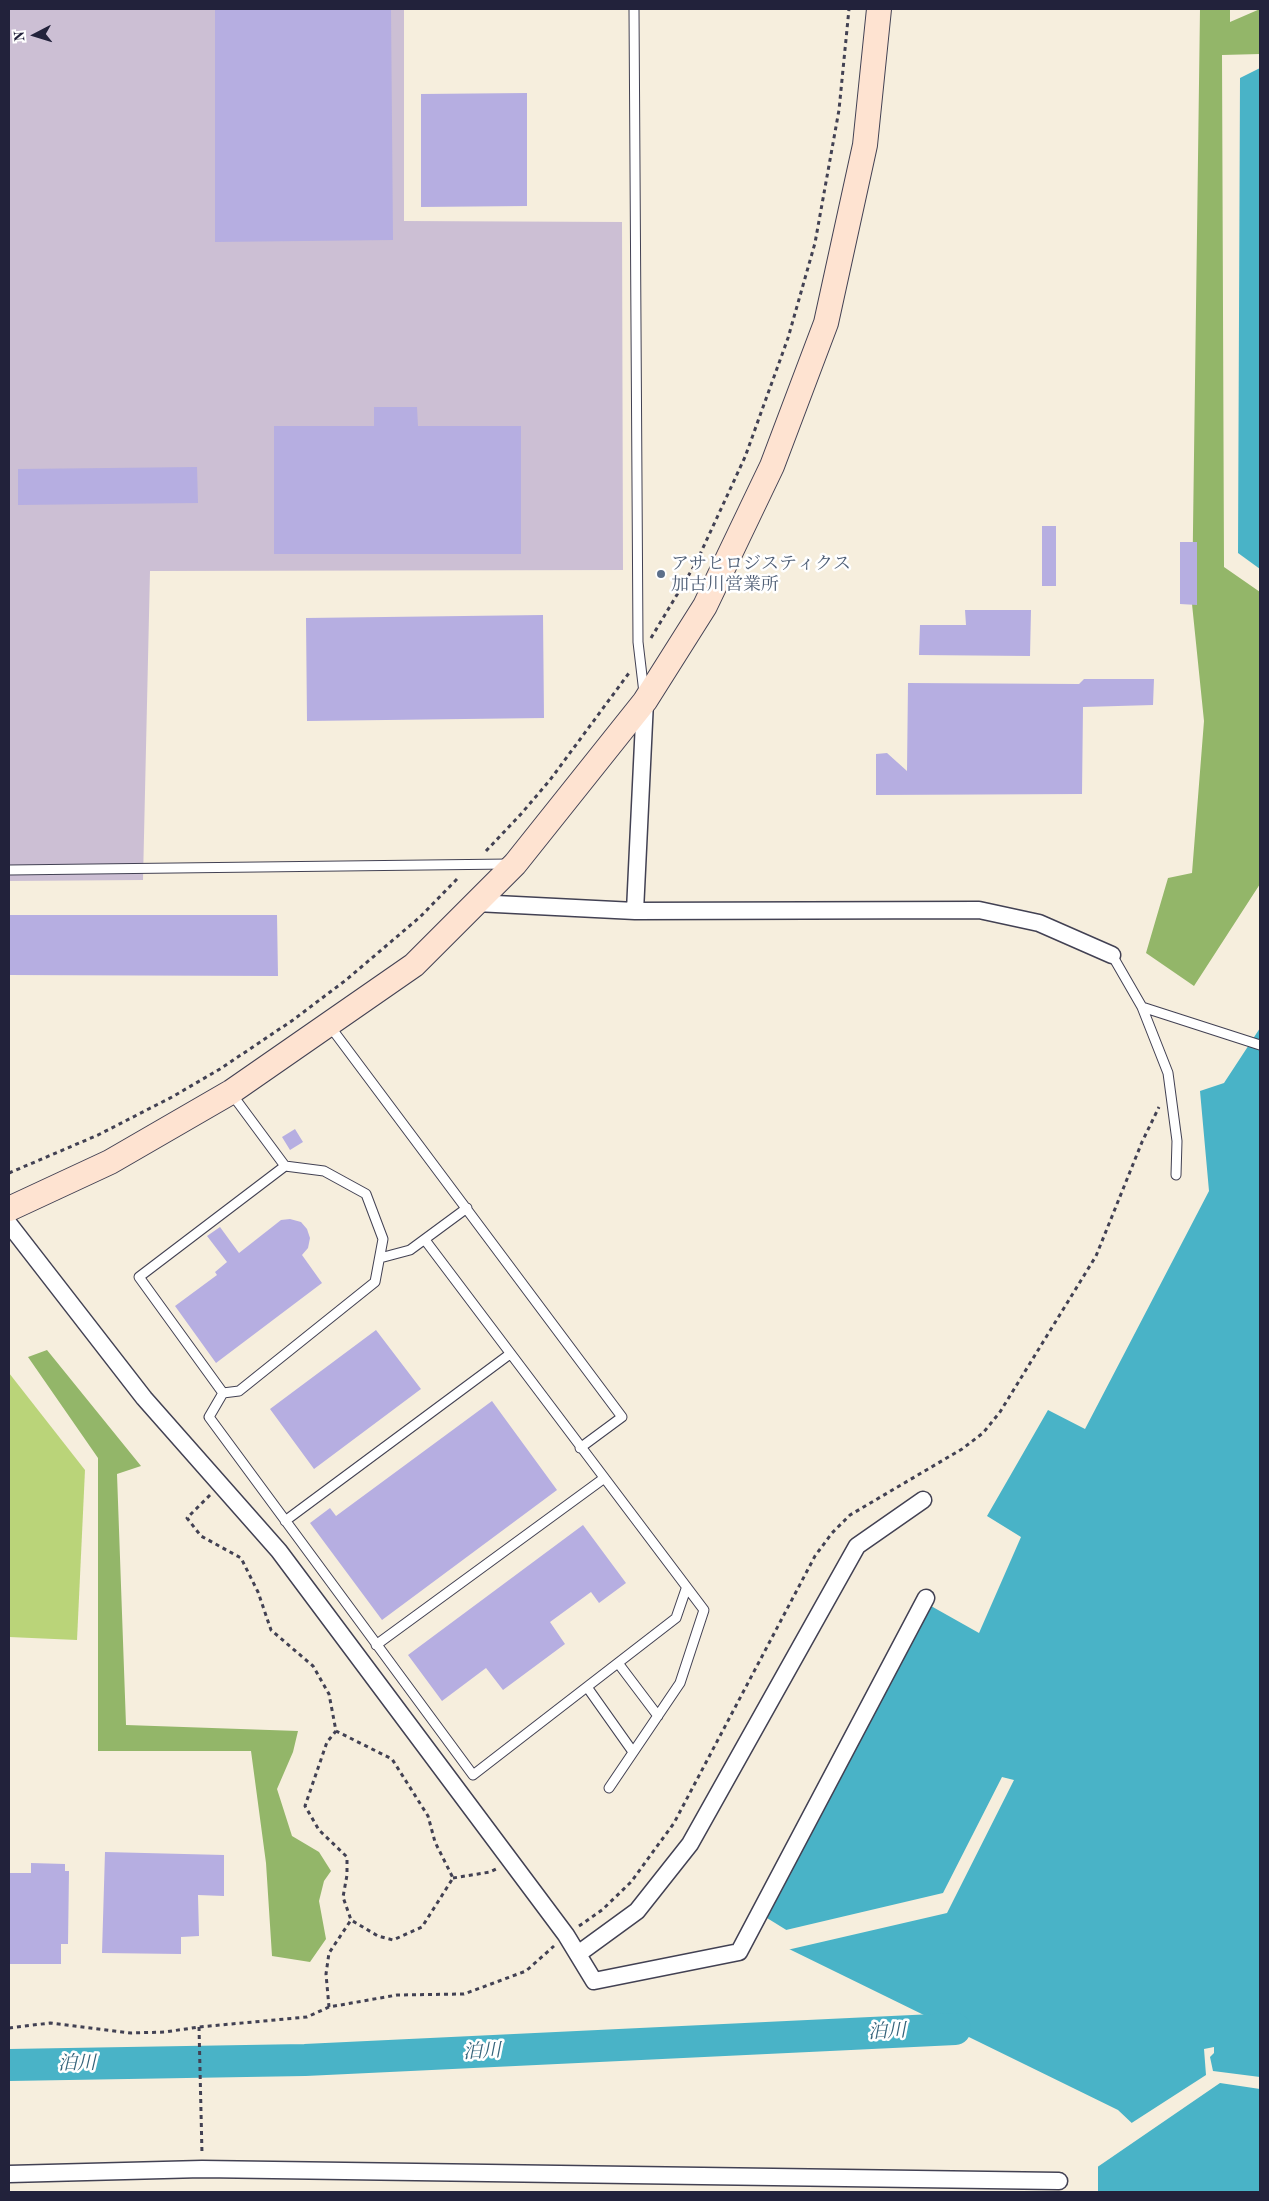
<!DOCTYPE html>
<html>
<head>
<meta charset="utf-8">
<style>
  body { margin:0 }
  #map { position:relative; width:1269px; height:2201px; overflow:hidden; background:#f6eedd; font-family:"Old Standard TT",serif }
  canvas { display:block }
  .frame { position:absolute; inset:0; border:10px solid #22223b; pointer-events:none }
  .north { position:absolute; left:10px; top:10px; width:50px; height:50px; -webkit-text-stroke:4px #fff; paint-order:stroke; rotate:265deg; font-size:14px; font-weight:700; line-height:20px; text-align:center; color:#22223b }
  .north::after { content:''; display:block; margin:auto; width:18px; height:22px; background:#22223b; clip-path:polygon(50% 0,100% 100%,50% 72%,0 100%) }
</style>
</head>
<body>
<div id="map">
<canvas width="1269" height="2201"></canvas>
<div class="frame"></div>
<div class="north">N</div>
</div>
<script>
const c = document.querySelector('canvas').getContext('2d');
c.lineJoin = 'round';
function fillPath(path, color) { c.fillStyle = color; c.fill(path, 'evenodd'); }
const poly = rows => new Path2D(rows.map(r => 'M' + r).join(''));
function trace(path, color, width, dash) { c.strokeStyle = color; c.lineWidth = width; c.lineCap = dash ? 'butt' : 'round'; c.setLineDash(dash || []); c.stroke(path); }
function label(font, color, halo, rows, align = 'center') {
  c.font = font + ' "Old Standard TT","Noto Serif JP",serif'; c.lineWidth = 5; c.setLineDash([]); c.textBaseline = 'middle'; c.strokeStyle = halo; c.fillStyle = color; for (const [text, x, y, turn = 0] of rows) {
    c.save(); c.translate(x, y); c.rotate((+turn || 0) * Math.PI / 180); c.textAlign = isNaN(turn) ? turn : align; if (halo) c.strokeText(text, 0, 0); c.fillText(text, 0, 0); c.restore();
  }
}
const industrial = poly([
  [9,9,404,9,404,221,622,222,623,570,150,571,143,880,9,881]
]);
const green = poly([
  [9,1373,85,1470,77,1640,9,1637]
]);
const forest = poly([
  [1200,9,1230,9,1230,22,1260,9,1260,54,1222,55,1224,567,1260,592,1260,884,1194,986,1146,953,1168,878,1192,873,1204,721,1192,604],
  [47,1350,141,1466,117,1474,126,1725,298,1731,293,1752,277,1789,292,1836,319,1852,331,1871,324,1881,319,1901,326,1939,310,1962,272,1956,266,1863,251,1751,98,1751,98,1458,28,1357]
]);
const water = poly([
  [1260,68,1260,569,1238,553,1240,78],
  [1260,1028,1260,2192,1098,2192,1098,2162,1136,2127,1118,2110,789,1949,788,1931,767,1918,931,1606,979,1633,1021,1537,987,1516,1048,1410,1085,1429,1209,1191,1200,1091,1224,1083]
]);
const pier = poly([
  [1002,1777,1014,1780,947,1913,787,1950,786,1930,943,1893],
  [1214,2047,1214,2053,1210,2057,1213,2071,1260,2077,1260,2089,1220,2083,1096,2168,1096,2152,1133,2126,1130,2124,1206,2075,1204,2049]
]);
const river = poly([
  [9,2065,305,2060,955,2029]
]);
const building = poly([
  [215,9,391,9,393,240,215,242],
  [527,93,527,206,421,207,421,94],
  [374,407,417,407,418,426,521,426,521,554,274,554,274,426,374,426],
  [197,467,198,503,18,505,18,469],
  [1042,526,1056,526,1056,586,1042,586],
  [1180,542,1197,542,1197,605,1180,604],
  [965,610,1031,610,1030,656,919,655,920,625,966,625],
  [543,615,544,718,307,721,306,618],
  [1084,679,1154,679,1153,705,1083,707,1082,794,876,795,876,754,887,753,907,771,908,683,1079,684],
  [9,915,277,915,278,976,9,975],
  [295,1129,303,1142,290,1150,282,1137],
  [290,1219,301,1222,307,1229,310,1238,308,1248,302,1255,322,1283,216,1363,175,1306,217,1275,215,1272,227,1262,207,1236,220,1227,239,1253,281,1220],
  [376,1330,421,1389,314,1469,270,1409],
  [492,1401,557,1490,382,1620,310,1523,330,1508,336,1516],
  [583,1525,626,1583,599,1603,591,1592,550,1622,565,1644,503,1690,486,1668,442,1701,408,1655],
  [105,1852,224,1855,224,1896,198,1895,199,1936,181,1937,181,1954,102,1953],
  [31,1863,65,1864,65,1871,69,1871,68,1944,61,1944,61,1964,9,1964,9,1873,31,1873]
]);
const path = poly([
  [651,638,696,563,745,457,788,338,815,243,839,110,849,9],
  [486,851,521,814,550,780,629,673],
  [9,1173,98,1135,172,1097,220,1069,293,1020,346,980,420,917,458,878],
  [210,1495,187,1518,201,1536,241,1558,258,1592,271,1630,313,1666,329,1694,336,1731,392,1759,428,1816,435,1842,453,1878,422,1927,393,1940,378,1936,351,1920,343,1897,347,1875,347,1857,319,1830,305,1806,327,1742,336,1731],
  [453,1878,490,1872,496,1869],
  [579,1926,602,1910,631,1882,674,1823,815,1556,832,1533,850,1515,962,1449,983,1433,1000,1412,1096,1256,1142,1142,1159,1107],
  [329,2007,326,1974,329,1953,351,1920],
  [199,2027,202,2154],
  [9,2028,50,2023,131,2033,165,2032,199,2027,307,2017,329,2007,397,1995,464,1994,526,1971,554,1946]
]);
const lane = poly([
  [634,9,638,642,644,693],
  [9,870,509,864],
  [1112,955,1142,1007,1260,1045],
  [1142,1007,1168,1073,1177,1141,1176,1175],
  [329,1025,622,1417,580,1448],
  [231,1093,285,1166],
  [285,1166,324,1171,366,1194,383,1239,375,1282,239,1391,223,1393,139,1277,285,1166],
  [425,1240,704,1610,680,1683,609,1788],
  [380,1258,410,1250,467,1208],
  [223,1393,209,1417,473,1775,676,1618,686,1589],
  [285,1521,510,1354],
  [376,1645,603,1479],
  [618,1663,658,1716],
  [587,1687,633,1752]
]);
const street = poly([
  [476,903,635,911,979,910,1039,923,1112,955],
  [635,911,645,701],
  [9,1224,144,1398,279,1551,566,1935,594,1981,739,1952,926,1598],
  [578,1954,637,1911,690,1844,857,1546,923,1500],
  [9,2174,202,2169,1059,2181]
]);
const secondary = poly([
  [9,1209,110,1162,231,1092,414,965,515,864,645,701,705,606,772,466,826,323,865,145,879,9]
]);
const markers = [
  [661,574,5,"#5c6f8a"]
];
const serviceNames = [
  ["アサヒロジスティクス",671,564],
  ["加古川営業所",671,585]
];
const waterNames = [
  ["泊川",887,2032,-3],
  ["泊川",482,2052,-3],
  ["泊川",77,2064,-1]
];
fillPath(industrial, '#ccbfd4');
fillPath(green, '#bad479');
fillPath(forest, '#93b669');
fillPath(water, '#49b3c7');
fillPath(pier, '#f6eedd');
trace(river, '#49b3c7', 32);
fillPath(building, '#b6aee1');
trace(lane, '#424153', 11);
trace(street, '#424153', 19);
trace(secondary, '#424153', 26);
trace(path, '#424153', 3, [4, 4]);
trace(lane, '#fff', 9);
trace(street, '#fff', 16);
trace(secondary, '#fee3d1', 24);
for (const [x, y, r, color] of markers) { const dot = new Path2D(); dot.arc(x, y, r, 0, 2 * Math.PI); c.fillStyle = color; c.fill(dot); trace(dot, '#fff', 2); }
label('18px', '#4e5e75', '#fff', serviceNames, 'left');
label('italic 19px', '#34637a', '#fff', waterNames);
</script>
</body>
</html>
